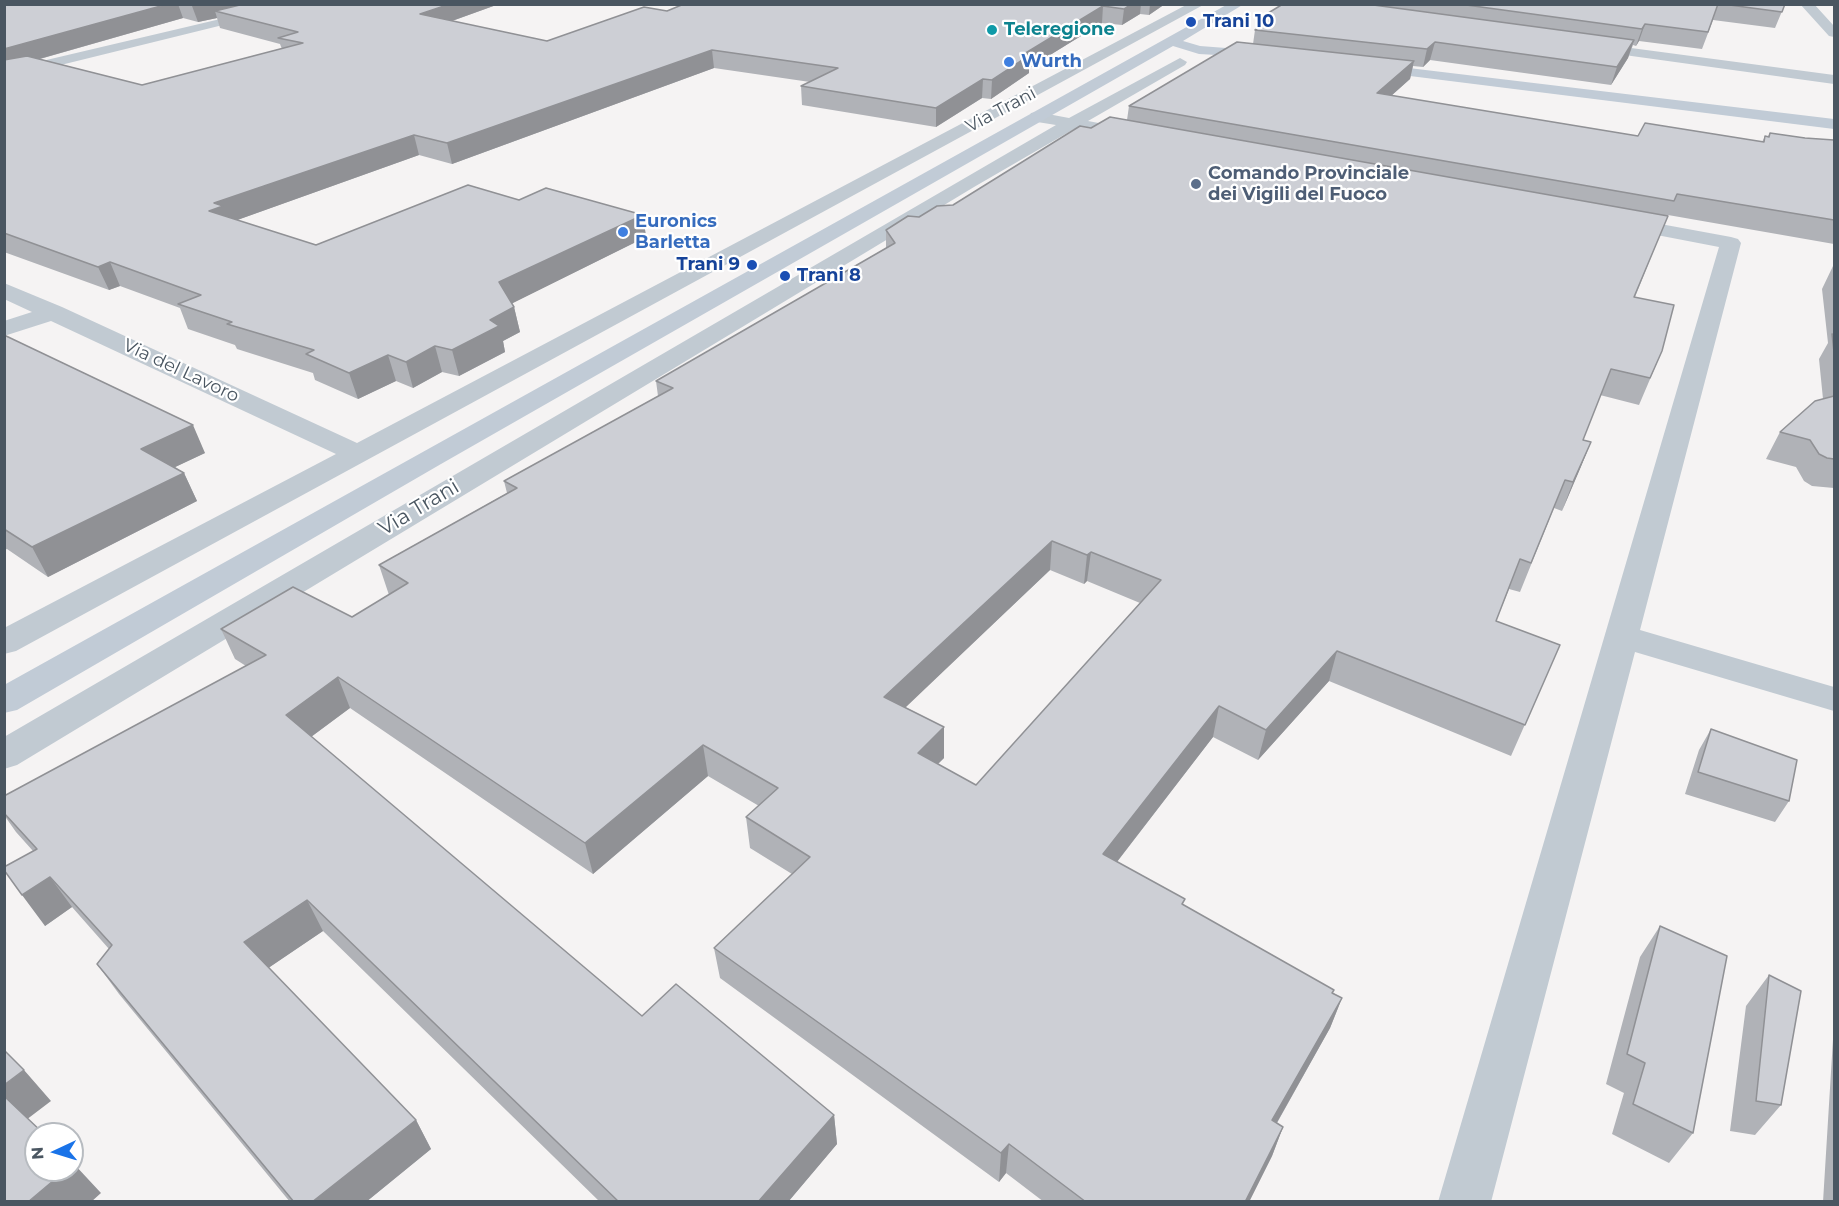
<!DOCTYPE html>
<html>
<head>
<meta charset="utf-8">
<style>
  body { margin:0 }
  #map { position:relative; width:1839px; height:1206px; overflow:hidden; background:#f5f3f3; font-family:Montserrat,sans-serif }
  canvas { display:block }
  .frame { position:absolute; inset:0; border:6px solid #4a5661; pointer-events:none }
  .north { position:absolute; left:24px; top:1122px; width:60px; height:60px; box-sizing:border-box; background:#fff; border:2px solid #b7bbc0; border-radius:50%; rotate:266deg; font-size:16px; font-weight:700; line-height:24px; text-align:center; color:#4a5661 }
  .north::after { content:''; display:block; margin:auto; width:21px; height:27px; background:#1a73e8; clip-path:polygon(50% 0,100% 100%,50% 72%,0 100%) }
</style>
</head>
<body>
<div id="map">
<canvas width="1839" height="1206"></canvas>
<div class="frame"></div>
<div class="north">N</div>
</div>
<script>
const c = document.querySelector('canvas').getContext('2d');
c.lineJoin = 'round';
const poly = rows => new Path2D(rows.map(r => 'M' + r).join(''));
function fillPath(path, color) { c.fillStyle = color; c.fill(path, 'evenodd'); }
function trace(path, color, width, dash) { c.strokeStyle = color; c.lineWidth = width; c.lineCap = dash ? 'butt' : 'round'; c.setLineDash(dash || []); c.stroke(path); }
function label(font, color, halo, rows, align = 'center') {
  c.font = font + ' Montserrat,sans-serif'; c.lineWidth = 4.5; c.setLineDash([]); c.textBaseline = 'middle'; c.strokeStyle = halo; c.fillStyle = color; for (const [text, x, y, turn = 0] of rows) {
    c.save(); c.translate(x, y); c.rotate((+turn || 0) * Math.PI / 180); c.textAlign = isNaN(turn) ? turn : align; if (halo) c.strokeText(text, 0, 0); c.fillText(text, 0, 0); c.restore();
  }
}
const street = poly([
  [284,4,308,4,4,79,4,70,284,4],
  [1188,4,1205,4,16,651,4,654,4,628,336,454,51,321,4,336,4,321,32,312,4,299,4,283,62,307,357,443,1188,4],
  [1800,4,1814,4,1834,26,1834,37,1829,36,1800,4],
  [1586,42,1834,75,1834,84,1581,49,1581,43,1586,42],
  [1180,58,1187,62,1185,65,1088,121,1141,131,1144,135,1141,139,1135,140,1074,129,974,187,17,765,4,769,4,737,1056,125,1031,121,1029,117,1031,113,1037,112,1069,118,1180,58],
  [1617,216,1731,237,1738,239,1741,243,1640,630,1834,687,1834,711,1635,652,1491,1202,1438,1202,1719,247,1610,226,1607,222,1610,218,1617,216]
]);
const secondary = poly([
  [1228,4,1244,4,1183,41,1200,46,1265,51,1272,55,1270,58,1199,54,1173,46,441,464,17,710,4,713,4,685,1228,4],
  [1367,63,1834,119,1834,129,1362,70,1360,67,1367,63]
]);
const wall = poly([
  [4,4,499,4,452,21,547,41,667,11,684,4,1165,4,1149,15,1140,14,1122,25,1102,23,1029,68,1029,73,991,99,982,98,936,127,802,105,801,86,810,82,714,68,452,164,419,155,237,220,316,245,519,200,643,215,646,237,512,303,514,307,520,332,503,341,505,352,459,376,442,372,413,388,396,381,358,399,315,380,313,373,237,349,235,345,188,329,180,308,120,286,109,290,4,252],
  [183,18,198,22,217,18,220,28,280,44,282,49,142,85,40,59],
  [1283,4,1785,4,1775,28,1713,20,1702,49,1639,41,1636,46,1633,45,1628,58,1611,85,1430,60,1423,67,1413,66,1410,79,1391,96,1638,136,1762,142,1765,136,1768,136,1770,133,1805,138,1834,140,1834,244,1668,215,1635,297,1662,351,1639,405,1600,395,1583,440,1591,442,1562,511,1554,508,1520,592,1509,589,1496,621,1560,645,1511,756,1329,681,1258,760,1213,737,1117,862,1184,905,1342,998,1330,1028,1277,1123,1283,1127,1272,1156,1249,1202,1044,1202,1006,1173,999,1182,720,978,714,948,792,874,750,848,746,817,759,806,708,776,593,874,350,708,311,737,642,1016,834,1115,837,1144,788,1202,600,1202,323,931,268,968,416,1120,431,1149,366,1202,290,1202,119,994,97,964,109,949,72,907,45,926,33,851,16,832,4,815,4,796,246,666,235,659,221,629,352,617,389,595,379,565,507,493,504,481,658,396,656,381,886,248,886,230,953,205,1091,128,1127,120,1129,106,1253,44,1255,30,1258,28,1260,18],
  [1050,570,1084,584,1087,581,1140,603,976,785,938,764,944,758,944,727,905,707],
  [1834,265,1834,488,1812,486,1804,481,1796,467,1766,459,1780,432,1823,399,1819,359,1828,343,1822,289,1833,266],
  [4,335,205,453,175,467,184,473,197,501,48,577,7,549,4,550],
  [1711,729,1789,801,1775,822,1685,794,1699,750],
  [1660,926,1693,1133,1669,1163,1612,1134,1624,1093,1606,1084,1640,957],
  [1769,975,1781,1105,1755,1135,1730,1131,1746,1006],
  [1834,1023,1834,1202,1823,1202]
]);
const shadedWall = poly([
  [168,4,178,4,183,18,4,69,4,49],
  [197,4,272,4,215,11,217,18,198,22,192,6],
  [450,4,499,4,424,31,420,14],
  [1131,4,1141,4,1140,14,1122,25,1124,9],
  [1150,4,1165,4,1149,15],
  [1103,6,1102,23,1029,68,1029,73,991,99,992,80,1024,54],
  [1645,24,1639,41,1636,46,1642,29],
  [1634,40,1628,58,1611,85,1617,67],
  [1435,42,1430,60,1423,67,1427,49],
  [712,50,714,68,452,164,447,143],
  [1414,61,1410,79,1373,112,1377,93],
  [983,79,982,98,936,127,936,108],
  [414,135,419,155,229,223,209,211,214,203],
  [643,215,646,237,505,307,499,282],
  [110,262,120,286,109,290,98,267],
  [514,307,520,332,503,341,505,352,459,376,452,350,490,320],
  [435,346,442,372,413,388,406,362],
  [388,355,396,381,358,399,349,373],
  [193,425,205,453,154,477,141,449],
  [1591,442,1580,469,1562,511,1573,482],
  [184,473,197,501,48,577,32,547],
  [1052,541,1050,570,885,727,884,697],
  [1091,552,1087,581,1084,584,1087,555],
  [1337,651,1329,681,1258,760,1266,730],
  [338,677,350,708,300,745,286,715],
  [1219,706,1213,737,1099,885,1103,854],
  [944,727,944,758,918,783,918,753],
  [703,745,708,776,593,874,585,843],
  [50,877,72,907,45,926,22,895],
  [307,900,323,931,261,973,244,942],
  [1342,998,1330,1028,1262,1149,1272,1120],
  [24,1070,51,1101,26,1120,4,1096,4,1085],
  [834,1115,837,1144,788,1202,758,1202],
  [416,1120,431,1149,366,1202,312,1202],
  [1283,1127,1272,1156,1249,1202,1245,1202],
  [1009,1144,1006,1173,999,1182,1001,1153],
  [74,1164,101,1193,91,1202,28,1202,66,1170,72,1170,72,1165]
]);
const building = poly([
  [4,4,168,4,4,49,4,4],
  [244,4,450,4,420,14,547,41,644,7,667,11,684,4,1131,4,1124,9,1103,6,1024,54,1030,55,992,80,983,79,936,108,801,86,838,68,712,50,447,143,414,135,214,203,223,206,209,211,316,245,468,185,519,200,546,188,643,215,499,282,514,307,490,320,499,326,452,350,435,346,406,362,388,355,349,373,306,354,314,350,227,324,232,322,178,304,201,295,110,262,98,267,4,233,4,60,27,56,142,85,303,43,278,38,298,32,215,11,244,4],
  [1283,4,1366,4,1634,40,1617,67,1435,42,1427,49,1255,30,1272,20,1260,18,1283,4],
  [1459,4,1718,4,1708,32,1645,24,1642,29,1459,4],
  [1722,4,1785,4,1782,12,1722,4],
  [1237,42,1414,61,1377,93,1638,136,1645,123,1764,142,1765,136,1769,137,1770,133,1805,138,1834,140,1834,220,1677,194,1674,201,1129,106,1237,42],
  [1110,117,1668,216,1634,297,1674,305,1662,351,1650,378,1611,369,1583,440,1591,442,1573,482,1565,480,1531,563,1520,559,1496,621,1560,645,1525,725,1337,651,1266,730,1219,706,1103,854,1185,899,1182,904,1334,990,1332,993,1342,998,1272,1120,1283,1127,1245,1202,1086,1202,1009,1144,1001,1153,714,948,810,857,746,817,778,788,703,745,585,843,338,677,286,715,642,1016,676,984,834,1115,758,1202,619,1202,307,900,244,942,416,1120,312,1202,294,1202,97,964,112,945,50,877,22,895,4,870,4,867,37,849,4,813,4,796,266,655,221,629,293,587,352,617,408,583,379,565,517,488,504,481,673,388,656,381,895,243,886,230,908,216,919,217,937,206,953,205,1080,126,1091,128,1110,117],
  [1052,541,1087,555,1091,552,1161,580,976,785,918,753,944,727,884,697,1052,541],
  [1832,334,1834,335,1834,352,1832,334],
  [4,335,193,425,141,449,184,473,32,547,4,529,4,335],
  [1834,396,1834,459,1827,458,1819,454,1810,440,1780,432,1815,401,1834,396],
  [1711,729,1797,760,1789,801,1698,772,1711,729],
  [1660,926,1727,956,1693,1133,1633,1104,1645,1063,1627,1054,1660,926],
  [1769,975,1801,991,1781,1105,1756,1101,1769,975],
  [4,1050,24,1070,4,1085,4,1050],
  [4,1096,44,1134,36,1134,36,1170,66,1170,28,1202,4,1202,4,1096]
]);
const markers = [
  [1191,22,6,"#1a4fb4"],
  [992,30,6,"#0f9aa8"],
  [1009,62,6,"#3f7fe0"],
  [1196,184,6,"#5c6f8a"],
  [623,232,6,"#3f7fe0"],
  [752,265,6,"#1a4fb4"],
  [785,276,6,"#1a4fb4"]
];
const farTransitnames = [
  ["Trani 10",1203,22],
  ["Trani 9",740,265,"right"],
  ["Trani 8",797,276]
];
const farCulturenames = [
  ["Teleregione",1004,30]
];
const farShopnames = [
  ["Wurth",1021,62],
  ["Euronics",635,222],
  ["Barletta",635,243]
];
const farStreetnames = [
  ["Via Trani",1001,110,-28],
  ["Via del Lavoro",181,371,25]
];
const farServicenames = [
  ["Comando Provinciale",1208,174],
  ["dei Vigili del Fuoco",1208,195]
];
const streetNames = [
  ["Via Trani",419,508,-31]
];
fillPath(street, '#c1cad2');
fillPath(secondary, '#c1cbd6');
fillPath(wall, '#b0b2b7');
fillPath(shadedWall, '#909195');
fillPath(building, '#cdcfd5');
trace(building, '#909195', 1.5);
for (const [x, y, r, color] of markers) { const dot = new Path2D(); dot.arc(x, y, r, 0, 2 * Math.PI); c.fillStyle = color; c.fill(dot); trace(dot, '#fff', 2); }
label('bold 18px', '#164399', '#fff', farTransitnames, 'left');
label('bold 18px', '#0d838f', '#fff', farCulturenames, 'left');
label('bold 18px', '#366cbe', '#fff', farShopnames, 'left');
label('18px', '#4a5661', '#fff', farStreetnames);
label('bold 18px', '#4e5e75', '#fff', farServicenames, 'left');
label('21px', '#4a5661', '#fff', streetNames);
</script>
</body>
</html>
